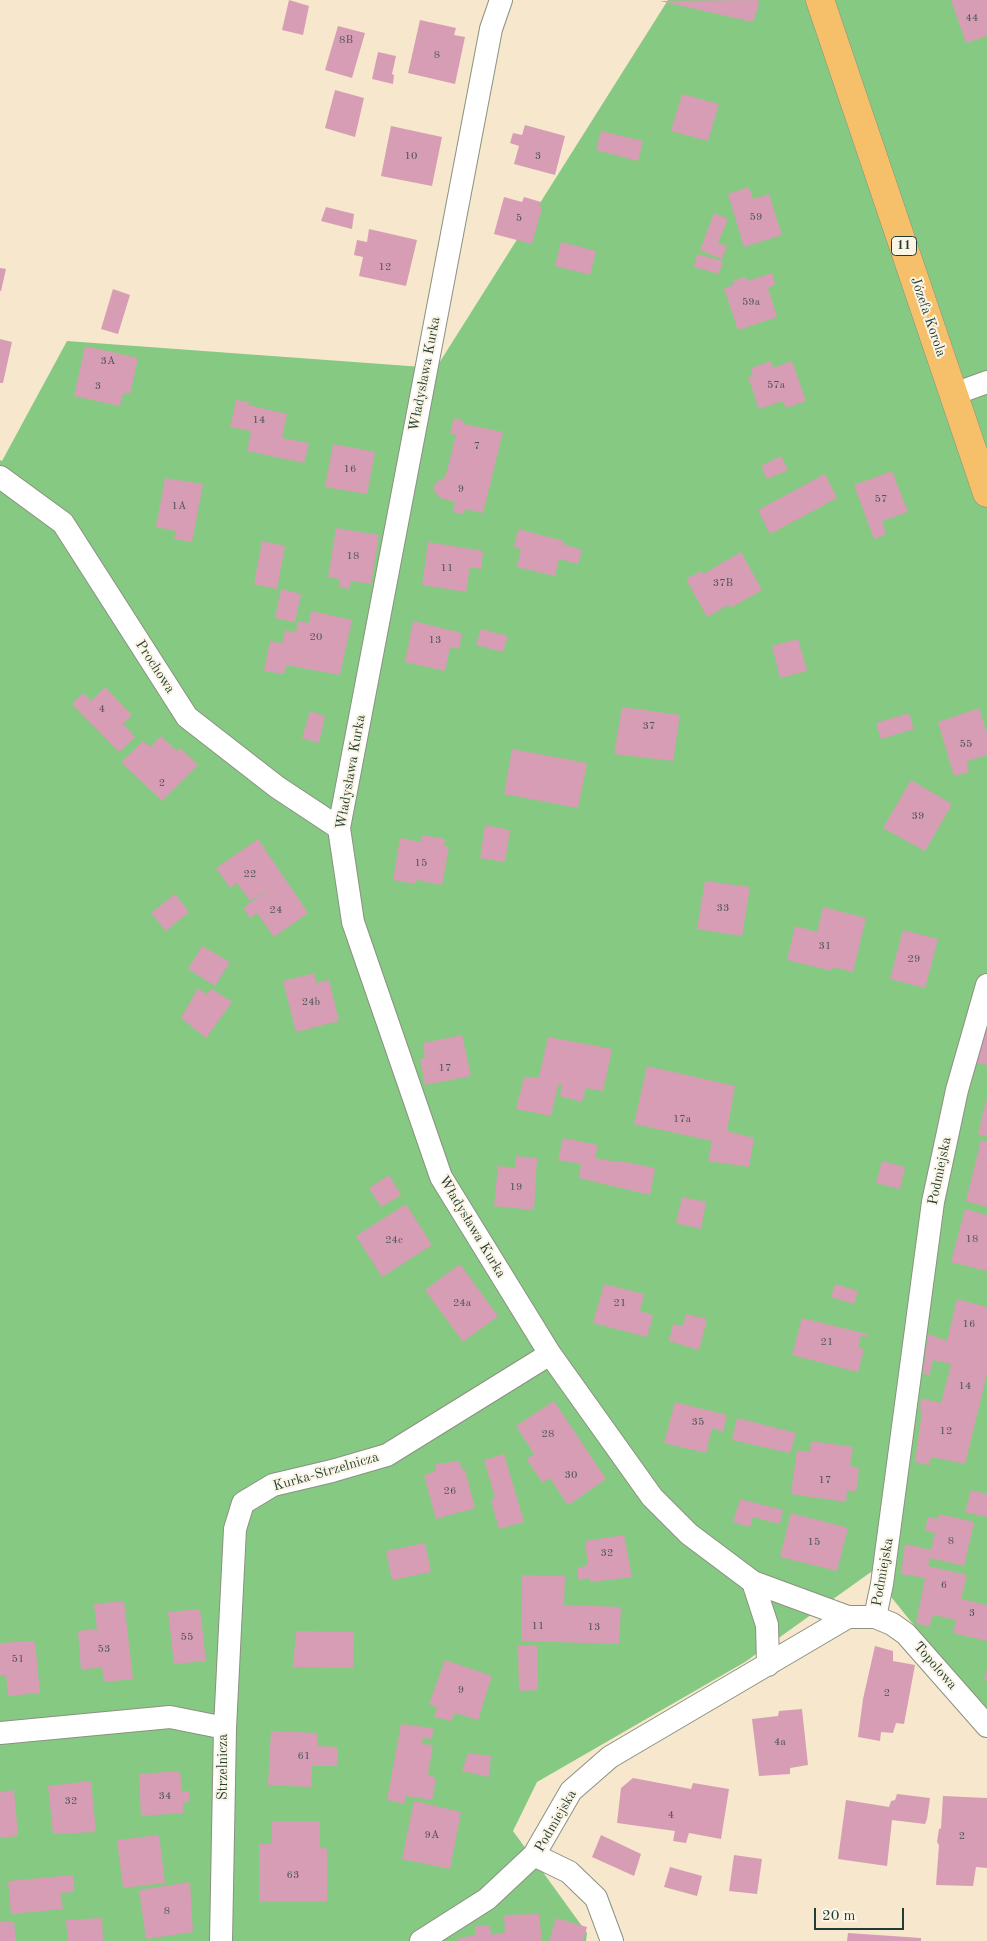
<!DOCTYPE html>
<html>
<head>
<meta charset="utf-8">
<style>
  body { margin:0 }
  #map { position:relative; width:987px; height:1941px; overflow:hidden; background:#f6e7cd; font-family:"Old Standard TT",serif }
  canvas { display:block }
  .scale { position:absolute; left:814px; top:1908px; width:90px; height:22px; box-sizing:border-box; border:2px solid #1f3d34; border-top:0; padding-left:6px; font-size:15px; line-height:18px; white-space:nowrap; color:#1f3d34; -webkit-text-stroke:4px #fcf5e5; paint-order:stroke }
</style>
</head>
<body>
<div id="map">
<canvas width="987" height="1941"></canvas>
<div class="scale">20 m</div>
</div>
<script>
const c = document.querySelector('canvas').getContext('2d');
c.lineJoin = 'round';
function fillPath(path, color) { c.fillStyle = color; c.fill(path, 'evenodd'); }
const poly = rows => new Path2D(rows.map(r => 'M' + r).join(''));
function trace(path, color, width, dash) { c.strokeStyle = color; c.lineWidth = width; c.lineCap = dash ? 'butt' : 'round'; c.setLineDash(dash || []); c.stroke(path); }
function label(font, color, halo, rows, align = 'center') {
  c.font = font + ' "Old Standard TT",serif'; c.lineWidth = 4; c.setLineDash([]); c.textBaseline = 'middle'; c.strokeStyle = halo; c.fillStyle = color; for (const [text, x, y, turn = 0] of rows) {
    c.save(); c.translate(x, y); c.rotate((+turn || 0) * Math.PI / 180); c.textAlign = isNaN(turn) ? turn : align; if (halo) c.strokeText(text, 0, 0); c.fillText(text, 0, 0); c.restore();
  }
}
const green = poly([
  [668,0,987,0,987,1716,871,1572,745,1662,537,1782,513,1831,587,1933,586,1941,0,1941,0,460,2,461,67,341,436,368]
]);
const building = poly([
  [289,0,309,6,303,35,282,30],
  [758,0,759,4,753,22,660,1],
  [951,0,987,0,987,36,966,43],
  [420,20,456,28,454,35,465,37,455,84,408,73],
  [338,26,365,33,352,78,325,70],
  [378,52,396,56,392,74,394,75,393,84,372,79],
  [335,90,364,98,355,137,325,128],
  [682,94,719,104,708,141,671,131],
  [525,125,565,136,555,175,514,164,519,146,510,143,513,133,522,135],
  [391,126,442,137,432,186,381,176],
  [601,131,643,141,638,161,596,150],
  [749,187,753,199,769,194,782,235,744,247,728,194],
  [504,197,522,202,524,197,541,202,539,206,542,207,532,244,494,234],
  [326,207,354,214,352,229,321,221],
  [714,213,728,219,718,243,727,246,722,259,700,250],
  [369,229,417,240,406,286,359,276,363,257,354,255,357,240,367,242],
  [561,242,596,251,590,275,555,266],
  [697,254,723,261,719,274,694,267],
  [0,268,6,269,1,291,0,291],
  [772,273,775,283,774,285,768,288,777,317,738,330,724,288,734,285,732,281,746,277,747,281],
  [113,289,130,295,118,334,101,329],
  [0,339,12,342,3,383,0,383],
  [85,346,138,358,130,394,123,393,120,406,74,396],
  [771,361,773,368,792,361,806,401,786,408,783,401,759,409,748,377,753,375,751,368],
  [236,400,249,402,248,405,287,414,282,438,309,443,304,463,247,451,251,431,230,427],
  [454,418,464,421,464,424,503,432,483,513,465,509,464,514,453,512,455,502,440,498,434,491,435,483,445,477,449,463,456,435,450,433],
  [333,444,375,452,367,494,325,487],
  [781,456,788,470,767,479,761,466],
  [892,471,908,512,882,521,886,534,874,539,854,485],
  [825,474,837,498,770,534,758,510],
  [165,478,203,484,192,542,174,539,176,531,156,527],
  [336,528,379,535,371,584,351,581,349,589,339,587,340,579,328,577],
  [518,529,564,541,563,544,582,550,578,564,559,559,555,576,517,567,521,549,514,547],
  [262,541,285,546,277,589,254,584],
  [428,542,483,551,481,569,470,567,466,592,422,585],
  [741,552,762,590,730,608,728,605,707,617,686,579,701,571,703,574],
  [281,589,301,594,295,622,275,618],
  [311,611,352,620,340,675,286,665,284,674,264,671,270,641,294,646,282,643,285,630,296,632,298,621,309,623],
  [413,621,462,633,459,649,450,647,445,671,405,662],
  [481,629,508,636,503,652,476,645],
  [798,639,807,671,780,678,772,646],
  [105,687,132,715,123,724,135,737,119,752,72,704,83,693,91,701],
  [622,707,680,715,673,761,614,754],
  [979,708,987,733,987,755,967,761,969,772,954,776,938,722],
  [310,711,325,716,319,743,302,738],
  [909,713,914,729,881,739,876,723],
  [161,736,177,751,180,748,198,765,162,801,121,762,143,741,150,747],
  [512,749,587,763,578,808,504,794],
  [911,780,952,804,925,851,883,828],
  [485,825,510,830,505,862,480,858],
  [422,835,445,839,444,846,449,847,442,885,416,880,415,884,393,880,400,838,421,842],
  [258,839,308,913,274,937,257,913,250,918,243,908,270,888,250,901,237,883,230,888,216,868],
  [705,881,750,887,742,936,697,929],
  [175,894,189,912,166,931,151,913],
  [823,907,866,918,853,972,833,967,832,971,787,960,795,926,817,932],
  [903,930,938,939,925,988,890,979],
  [202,946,230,962,215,986,188,969],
  [314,973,316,983,329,980,339,1021,296,1032,283,981],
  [198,988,206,994,212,989,232,1002,206,1038,181,1018],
  [987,1026,987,1065,977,1063],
  [462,1035,471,1076,425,1085,420,1059,425,1057,423,1043],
  [548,1037,612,1049,603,1091,586,1088,582,1102,560,1096,562,1084,558,1085,551,1116,516,1109,524,1077,539,1077],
  [647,1066,735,1086,727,1131,754,1138,749,1167,708,1161,712,1141,634,1124],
  [986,1100,987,1101,987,1137,978,1134],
  [563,1138,598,1145,595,1158,618,1162,620,1161,655,1168,650,1195,579,1178,581,1164,558,1160],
  [981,1140,987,1142,987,1207,966,1201],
  [516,1156,537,1158,534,1210,494,1206,498,1166,515,1168],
  [882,1161,905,1167,900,1189,876,1183],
  [389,1175,401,1195,381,1207,369,1188],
  [682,1197,706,1202,701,1229,676,1223],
  [406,1204,432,1245,382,1277,356,1236],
  [965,1209,987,1215,987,1271,951,1262],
  [460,1264,498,1316,463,1342,425,1290],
  [604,1284,644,1294,640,1311,653,1315,647,1337,593,1323],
  [835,1284,858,1291,854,1304,831,1297],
  [957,1299,987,1307,987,1374,965,1464,931,1457,929,1465,915,1462,922,1411,920,1409,921,1398,941,1403,951,1364,933,1360,929,1376,923,1373,928,1334,947,1341],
  [686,1314,707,1319,699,1350,669,1341,673,1324,683,1326],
  [802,1318,867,1334,867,1337,861,1335,858,1348,864,1349,858,1372,792,1355],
  [554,1401,606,1479,570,1504,567,1504,550,1478,543,1483,535,1472,527,1459,534,1454,516,1426],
  [675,1402,727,1415,723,1432,712,1428,706,1453,664,1443],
  [737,1418,796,1433,790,1453,732,1440],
  [811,1441,853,1447,850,1465,859,1469,856,1492,847,1490,846,1502,791,1494,797,1450,810,1452],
  [504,1454,524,1522,499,1529,491,1500,495,1497,484,1460],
  [459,1461,462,1469,465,1470,475,1508,436,1519,424,1475,436,1471,436,1464],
  [971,1490,987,1494,987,1517,965,1512],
  [740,1499,783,1510,780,1524,753,1517,750,1527,733,1522],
  [791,1513,848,1528,837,1571,780,1557],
  [939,1514,974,1522,964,1566,930,1558,928,1566,967,1575,961,1599,987,1605,987,1641,953,1633,956,1620,933,1615,929,1627,916,1623,925,1578,901,1574,905,1544,931,1550,935,1533,925,1530,928,1517,938,1519],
  [624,1535,632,1577,591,1582,589,1578,578,1580,578,1568,588,1565,585,1541],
  [425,1543,431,1572,392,1580,386,1551],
  [522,1575,565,1576,564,1605,621,1607,619,1644,521,1641],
  [124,1601,133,1679,104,1682,102,1667,81,1670,78,1631,97,1629,94,1604],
  [200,1609,206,1661,174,1664,168,1612],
  [296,1631,354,1632,353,1668,293,1667],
  [35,1641,40,1693,8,1696,6,1675,0,1675,0,1643],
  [518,1646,537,1646,538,1690,519,1691],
  [875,1646,893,1651,893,1661,915,1665,904,1724,896,1723,893,1733,881,1732,880,1741,858,1737,863,1699],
  [445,1660,492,1676,478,1720,455,1713,451,1721,434,1717,437,1707,429,1704],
  [987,1669,987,1681,984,1680],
  [802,1709,808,1765,790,1768,790,1774,759,1776,752,1719,778,1716,779,1711],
  [401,1724,433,1728,432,1739,423,1738,422,1744,433,1745,428,1775,436,1778,432,1800,406,1796,404,1804,387,1800],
  [271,1731,317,1733,317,1746,338,1747,337,1766,312,1766,311,1787,268,1785],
  [468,1753,491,1756,489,1777,462,1771],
  [180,1771,182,1791,189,1791,189,1801,183,1803,183,1813,141,1816,139,1774],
  [633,1778,691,1789,693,1783,729,1789,721,1839,689,1833,686,1843,673,1841,675,1831,617,1823,621,1788],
  [91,1781,96,1832,53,1834,48,1786],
  [14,1790,18,1836,0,1838,0,1792],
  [897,1794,930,1798,927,1819,925,1824,892,1820,887,1866,838,1859,846,1800,889,1807,891,1801,895,1800],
  [943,1796,987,1798,987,1868,976,1867,973,1886,936,1885,939,1845,937,1842,939,1829,941,1828],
  [414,1801,461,1812,450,1869,402,1859],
  [272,1821,320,1821,320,1847,327,1849,327,1901,259,1901,259,1844,272,1844],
  [159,1835,165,1883,123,1888,117,1840],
  [601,1835,641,1854,634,1876,592,1857],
  [734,1855,762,1859,757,1894,729,1891],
  [670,1867,702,1876,697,1896,664,1887],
  [73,1875,74,1892,60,1893,63,1909,11,1914,8,1881],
  [190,1882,193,1932,146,1939,139,1890],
  [539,1914,542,1941,456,1941,460,1938,475,1935,475,1926,489,1925,492,1935,505,1932,504,1915],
  [102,1918,103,1941,68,1941,66,1920],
  [556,1918,587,1927,583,1941,549,1941],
  [0,1922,14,1922,16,1941,0,1941],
  [848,1933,921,1938,921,1941,847,1941]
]);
const street = poly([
  [501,0,491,29,339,828,353,922,441,1177,550,1354,652,1497,689,1534,753,1582,848,1617],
  [954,394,987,382],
  [0,477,63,523,187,717,277,787,339,828],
  [753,1582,767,1625,768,1665],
  [875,1617,882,1584,933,1202,957,1090,987,985],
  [225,1728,235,1529,243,1503,273,1485,332,1471,387,1455,550,1354],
  [0,1733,170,1717,225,1728,221,1941],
  [534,1855,569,1872,596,1898,612,1941],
  [421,1941,487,1899,534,1855,571,1791,610,1757,848,1617,875,1617,892,1624,906,1634,987,1726]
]);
const highway = poly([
  [820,0,987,493]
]);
const numberNames = [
  ["44",972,18],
  ["8B",346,40],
  ["8",437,55],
  ["10",411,156],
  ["3",538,156],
  ["59",756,217],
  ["5",519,218],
  ["12",385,267],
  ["59a",751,302],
  ["3A",108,361],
  ["57a",776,385],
  ["3",98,386],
  ["14",259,420],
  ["7",477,446],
  ["16",350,469],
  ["9",461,489],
  ["57",881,499],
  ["1A",179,506],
  ["18",353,556],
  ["11",447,568],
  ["37B",723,583],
  ["20",316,637],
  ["13",435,640],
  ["4",102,709],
  ["37",649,726],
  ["55",966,744],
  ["2",162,783],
  ["39",918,816],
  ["15",421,863],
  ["22",250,874],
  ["33",723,908],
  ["24",276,910],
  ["31",825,946],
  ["29",914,959],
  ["24b",311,1002],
  ["17",445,1068],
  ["17a",682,1119],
  ["19",516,1187],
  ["18",972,1239],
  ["24c",394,1240],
  ["24a",462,1303],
  ["21",620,1303],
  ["16",969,1324],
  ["21",827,1342],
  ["14",965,1386],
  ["35",698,1422],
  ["12",946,1431],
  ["28",548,1434],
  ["30",571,1475],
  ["17",825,1480],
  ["26",450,1491],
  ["8",951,1541],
  ["15",814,1542],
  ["32",607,1553],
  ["6",944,1585],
  ["3",972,1613],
  ["11",538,1626],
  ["13",594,1627],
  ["55",187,1637],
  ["53",104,1649],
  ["51",18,1659],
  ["9",461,1690],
  ["2",887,1693],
  ["4a",780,1742],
  ["61",304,1756],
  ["34",165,1796],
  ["32",71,1801],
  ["4",671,1815],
  ["9A",432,1835],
  ["2",962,1836],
  ["63",293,1875],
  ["8",167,1911]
];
const shields = [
  [904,246,25]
];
const shieldNames = [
  ["11",904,246]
];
const streetNames = [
  ["Józefa Korola",928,317,71],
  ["Władysława Kurka",425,374,-79],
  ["Prochowa",155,667,57],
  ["Władysława Kurka",351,772,-80],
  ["Podmiejska",940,1171,-78],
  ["Władysława Kurka",472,1227,59],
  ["Kurka-Strzelnicza",326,1472,-16],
  ["Podmiejska",883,1572,-80],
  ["Topolowa",935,1666,49],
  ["Strzelnicza",223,1767,-90],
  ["Podmiejska",556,1821,-60]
];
fillPath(green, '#86c982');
fillPath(building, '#d79db5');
trace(street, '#8a9280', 24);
trace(highway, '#8a9280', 29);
trace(street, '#fff', 22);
trace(highway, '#f6c06b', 28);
label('11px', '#4d5554', null, numberNames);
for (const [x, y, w] of shields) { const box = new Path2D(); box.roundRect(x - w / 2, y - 9.5, w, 19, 4); c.fillStyle = '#fcf5e5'; c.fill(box); trace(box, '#1f3d34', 1); }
label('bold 12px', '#1f3d34', null, shieldNames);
label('14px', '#1f3d34', '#fcf5e5', streetNames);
</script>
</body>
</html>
